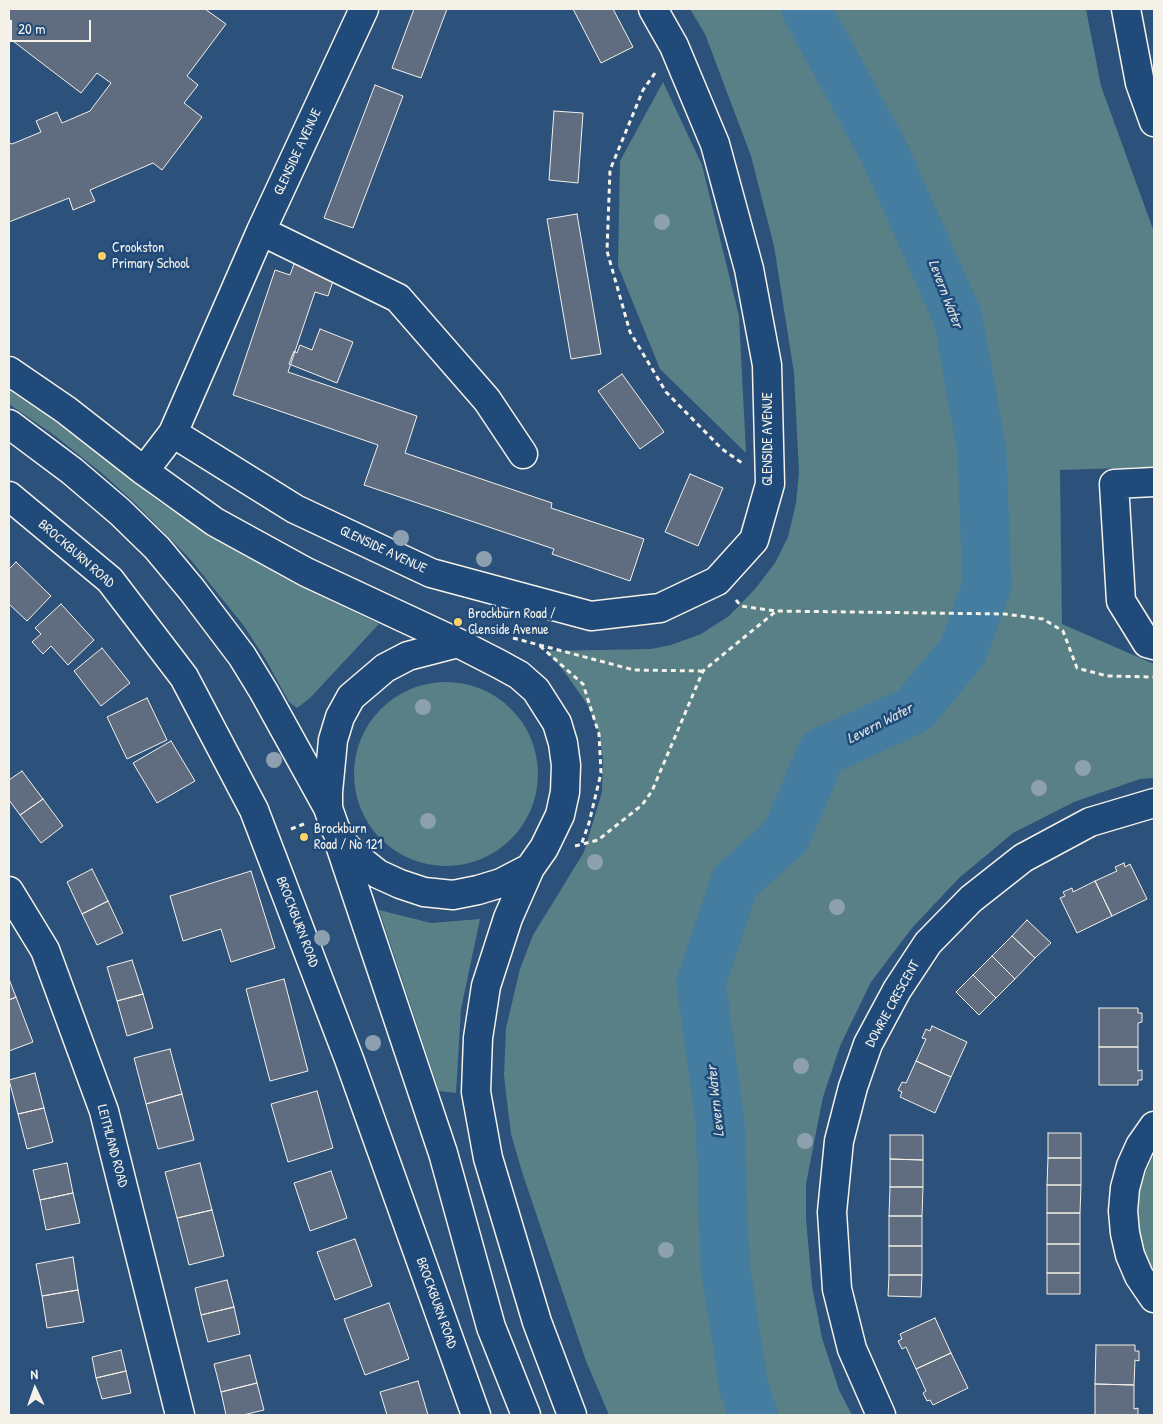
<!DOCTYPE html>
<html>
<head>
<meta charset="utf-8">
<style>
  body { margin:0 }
  #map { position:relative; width:1163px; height:1424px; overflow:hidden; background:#2c517b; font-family:"Patrick Hand",sans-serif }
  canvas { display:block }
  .frame { position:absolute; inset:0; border:10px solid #f4f1e8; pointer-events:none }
  .north { position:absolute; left:10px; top:1364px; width:50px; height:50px; -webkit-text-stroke:4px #1f4a7a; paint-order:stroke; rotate:357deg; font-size:14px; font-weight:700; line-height:20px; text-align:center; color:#f4f1e8 }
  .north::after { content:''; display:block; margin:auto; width:18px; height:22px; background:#f4f1e8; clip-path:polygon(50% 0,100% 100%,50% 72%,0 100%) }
  .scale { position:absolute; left:10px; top:20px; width:81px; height:22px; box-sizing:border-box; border:2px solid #f4f1e8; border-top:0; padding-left:6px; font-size:15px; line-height:18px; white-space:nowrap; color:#f4f1e8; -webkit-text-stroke:4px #1f4a7a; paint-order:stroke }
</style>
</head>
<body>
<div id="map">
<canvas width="1163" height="1424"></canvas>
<div class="frame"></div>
<div class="north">N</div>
<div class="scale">20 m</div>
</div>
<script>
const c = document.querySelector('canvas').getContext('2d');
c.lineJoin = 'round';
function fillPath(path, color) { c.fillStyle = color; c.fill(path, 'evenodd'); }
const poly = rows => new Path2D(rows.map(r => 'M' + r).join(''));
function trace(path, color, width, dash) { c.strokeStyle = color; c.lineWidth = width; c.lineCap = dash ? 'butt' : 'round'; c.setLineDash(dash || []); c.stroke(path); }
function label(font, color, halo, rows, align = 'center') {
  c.font = font + ' "Patrick Hand",sans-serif'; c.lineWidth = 5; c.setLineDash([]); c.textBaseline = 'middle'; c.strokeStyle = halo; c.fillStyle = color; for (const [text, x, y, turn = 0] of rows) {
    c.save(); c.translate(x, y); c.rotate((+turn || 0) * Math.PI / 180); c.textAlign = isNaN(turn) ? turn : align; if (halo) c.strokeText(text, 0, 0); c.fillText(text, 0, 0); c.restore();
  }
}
const green = poly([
  [690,9,1086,9,1101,86,1154,232,1154,467,1060,470,1062,624,1154,664,1154,778,1140,779,1074,802,1013,833,959,878,912,928,871,982,840,1046,823,1097,812,1153,806,1184,806,1219,812,1286,822,1338,839,1390,852,1415,609,1415,586,1361,522,1172,511,1134,507,1102,504,1075,506,1028,520,969,533,935,584,852,602,792,603,759,599,733,587,704,563,670,546,651,651,649,671,645,701,634,729,616,755,589,775,563,788,537,796,503,799,473,794,373,774,246,751,156,705,34],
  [663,82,702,165,739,316,746,453,660,369,618,266,620,161],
  [9,390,56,422,161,503,211,535,294,583,379,624,310,698,297,708,289,702,266,660,244,626,190,559,136,504,104,475,54,435,9,404],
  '354 774a92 92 0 1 1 184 0a92 92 0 1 1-184 0Z',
  [379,910,431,923,480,919,461,1009,456,1093,439,1091],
  [1154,1154,1154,1280,1144,1262,1136,1219,1138,1198,1143,1178]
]);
const river = poly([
  [753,1415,744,1388,725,1265,720,1122,701,982,735,882,786,836,822,752,914,710,963,651,987,585,982,452,958,318,884,152,806,9]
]);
const building = poly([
  [9,9,205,9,226,24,187,76,198,85,184,103,202,117,162,170,153,163,90,190,95,201,73,210,69,198,9,222,9,143,12,144,41,132,36,121,57,112,62,123,90,111,111,83,97,73,81,93,9,38,9,9],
  [414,9,447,9,421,78,392,68,414,9],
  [573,9,613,9,633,47,601,63,573,9],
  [375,85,403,96,353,228,324,218,375,85],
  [554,111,583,113,578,183,549,180,554,111],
  [577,214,601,354,571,359,547,219,577,214],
  [294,264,310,269,336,272,328,296,315,292,288,372,417,416,405,453,552,503,551,508,644,539,630,581,552,554,554,549,364,485,378,445,233,395,275,270,290,275,294,264],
  [320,329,353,342,337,383,289,364,294,351,297,353,300,345,312,350,320,329],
  [622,374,664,432,640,449,598,391,622,374],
  [690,474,723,488,698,546,665,532,690,474],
  [16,562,51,596,27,621,9,604,9,569,16,562],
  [61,604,94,640,68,665,51,646,43,654,32,642,41,634,35,628,61,604],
  [102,648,130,683,101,706,74,671,102,648],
  [147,698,167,740,127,759,107,717,147,698],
  [171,741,195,781,157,803,133,763,171,741],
  [22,771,43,799,20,815,9,800,9,780,22,771],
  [43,799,63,826,41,843,20,815,43,799],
  [1124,863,1125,867,1130,864,1147,899,1112,916,1095,881,1117,871,1115,867,1124,863],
  [92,869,108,901,82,914,67,882,92,869],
  [251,871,275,948,231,962,221,929,183,941,170,896,251,871],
  [1095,881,1112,916,1077,933,1060,898,1065,896,1063,892,1072,888,1073,892,1095,881],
  [108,901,123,933,97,945,82,914,108,901],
  [1027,920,1051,943,1035,958,1012,936,1027,920],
  [1012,936,1035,958,1015,979,992,956,1012,936],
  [992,956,1015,979,996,998,973,975,992,956],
  [132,960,143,994,117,1001,107,967,132,960],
  [973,975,996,998,979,1015,956,992,973,975],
  [9,979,16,997,9,1000,9,979],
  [284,979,308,1071,270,1081,246,989,284,979],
  [143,994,153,1028,127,1036,117,1001,143,994],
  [16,997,33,1042,9,1051,9,1000,16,997],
  [1099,1008,1138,1008,1138,1013,1142,1013,1142,1022,1138,1023,1138,1047,1099,1047,1099,1008],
  [932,1026,967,1042,951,1077,916,1061,926,1039,922,1038,926,1029,930,1031,932,1026],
  [1099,1047,1138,1047,1138,1071,1142,1070,1142,1080,1138,1080,1138,1085,1099,1085,1099,1047],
  [170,1049,182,1094,146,1104,134,1058,170,1049],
  [916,1061,951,1077,935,1113,900,1097,902,1092,898,1090,902,1082,906,1083,916,1061],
  [35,1073,44,1108,18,1114,9,1080,35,1073],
  [317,1091,333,1148,288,1162,271,1104,317,1091],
  [182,1094,194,1140,158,1149,146,1104,182,1094],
  [44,1108,53,1142,27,1149,18,1114,44,1108],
  [1048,1133,1081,1133,1081,1158,1048,1158,1048,1133],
  [890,1135,923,1135,923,1160,890,1159,890,1135],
  [1048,1158,1081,1158,1081,1185,1047,1185,1048,1158],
  [890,1159,923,1160,923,1187,890,1187,890,1159],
  [67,1163,73,1193,40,1200,33,1170,67,1163],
  [200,1163,212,1210,177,1218,165,1172,200,1163],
  [331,1171,347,1218,310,1231,294,1183,331,1171],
  [1047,1185,1081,1185,1080,1213,1047,1213,1047,1185],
  [890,1187,923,1187,922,1216,889,1216,890,1187],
  [73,1193,80,1223,46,1230,40,1200,73,1193],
  [212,1210,224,1256,189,1265,177,1218,212,1210],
  [1047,1213,1080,1213,1080,1244,1047,1244,1047,1213],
  [889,1216,922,1216,922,1246,889,1246,889,1216],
  [355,1239,372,1286,335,1300,317,1252,355,1239],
  [1047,1244,1080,1244,1080,1273,1047,1273,1047,1244],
  [889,1246,922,1246,922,1275,889,1275,889,1246],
  [73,1257,78,1290,42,1296,36,1264,73,1257],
  [1047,1273,1080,1273,1080,1294,1047,1294,1047,1273],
  [889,1275,922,1275,921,1297,888,1296,889,1275],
  [227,1280,234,1307,201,1315,195,1288,227,1280],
  [78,1290,84,1322,47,1328,42,1296,78,1290],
  [389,1303,409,1359,365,1375,344,1319,389,1303],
  [234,1307,240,1334,208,1342,201,1315,234,1307],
  [935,1318,951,1353,916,1369,906,1347,902,1349,898,1341,902,1339,900,1334,935,1318],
  [1096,1345,1135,1345,1135,1351,1139,1351,1139,1361,1135,1360,1134,1385,1095,1384,1096,1345],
  [121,1350,126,1371,96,1378,92,1357,121,1350],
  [951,1353,968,1388,933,1405,930,1400,927,1401,923,1393,926,1391,916,1369,951,1353],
  [250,1355,257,1383,221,1392,214,1364,250,1355],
  [126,1371,131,1393,102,1399,96,1378,126,1371],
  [418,1381,428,1415,387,1415,380,1392,418,1381],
  [257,1383,264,1410,243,1415,226,1415,221,1392,257,1383],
  [1095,1384,1134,1385,1134,1409,1138,1408,1138,1415,1095,1415,1095,1384]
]);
const path = poly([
  [655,73,643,90,610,170,607,251,630,332,666,392,722,449,742,463],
  [736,600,741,606,776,611,1005,614,1043,619,1063,631,1077,668,1107,676,1154,677],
  [513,638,634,670,703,671],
  [540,646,583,684,599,734,601,773,589,823,581,845],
  [291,829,304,824],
  [575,846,598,840,642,805,652,791,703,671,775,612]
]);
const minor = poly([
  [1126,9,1140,83,1154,122],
  [261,231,398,298,487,400,523,454],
  [9,371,66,410,144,471,215,522,306,572,458,643,499,664,519,675,536,690,557,723,563,743,566,765,565,792,560,815,544,848,530,868,501,883,478,890,453,895,424,892,400,884,378,874,359,859,346,847,335,828,328,808,328,792,333,740,340,717,351,697,385,668,408,656,458,643],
  [9,424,72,471,120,512,157,548,192,590,242,656,264,692,327,806],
  [173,433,295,509,431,573,591,616,660,608,717,581,754,540,770,484,767,365,749,269,715,144,674,46,653,9],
  [144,471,173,433,261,231,364,9],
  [1154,482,1114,484,1121,601,1147,643,1154,645],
  [9,496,110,580,184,677,254,810,349,1059,476,1415],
  [339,842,443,1153,491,1327,526,1415],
  [530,868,508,918,486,986,478,1038,476,1092,488,1158,537,1322,572,1415],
  [9,891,45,950,104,1111,180,1415],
  [1154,1126,1140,1146,1131,1166,1125,1188,1123,1211,1125,1233,1130,1255,1139,1276,1154,1298],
  [881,1415,852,1349,837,1289,832,1212,839,1141,853,1087,868,1044,897,990,928,943,971,899,1023,858,1090,822,1154,803]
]);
const trees = [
  [662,222],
  [401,538],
  [484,559],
  [423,707],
  [274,760],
  [1083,768],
  [1039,788],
  [428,821],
  [595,862],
  [837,907],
  [322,938],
  [373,1043],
  [801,1066],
  [805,1141],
  [666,1250]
];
const markers = [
  [102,256,5,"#ffd166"],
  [458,622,5,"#ffd166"],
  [304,837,5,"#ffd166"]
];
const streetNames = [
  ["GLENSIDE AVENUE",298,152,-65],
  ["GLENSIDE AVENUE",768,439,-90],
  ["GLENSIDE AVENUE",383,550,25],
  ["BROCKBURN ROAD",76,554,41],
  ["BROCKBURN ROAD",297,922,69],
  ["DOWRIE CRESCENT",893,1004,-61],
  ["LEITHLAND ROAD",112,1146,75],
  ["BROCKBURN ROAD",436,1303,70]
];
const poiNames = [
  ["Crookston",112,248],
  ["Primary School",112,264],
  ["Brockburn Road /",468,614],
  ["Glenside Avenue",468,630],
  ["Brockburn",314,829],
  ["Road / No 121",314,845]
];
const waterNames = [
  ["Levern Water",945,294,69],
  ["Levern Water",880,724,-27],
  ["Levern Water",716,1101,-96]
];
fillPath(green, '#598086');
trace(river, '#447d9f', 49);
fillPath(building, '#606c80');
trace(building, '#f4f1e8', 1);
trace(minor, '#f4f1e8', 31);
trace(path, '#f4f1e8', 3, [5, 4]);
trace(minor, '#1f4a7a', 28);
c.fillStyle = '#8da0af';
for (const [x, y] of trees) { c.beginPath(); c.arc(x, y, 8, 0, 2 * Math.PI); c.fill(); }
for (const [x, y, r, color] of markers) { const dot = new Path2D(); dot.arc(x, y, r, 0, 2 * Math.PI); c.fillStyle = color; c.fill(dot); trace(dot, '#1f4a7a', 2); }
label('14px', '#f4f1e8', '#1f4a7a', streetNames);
label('14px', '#f4f1e8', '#1f4a7a', poiNames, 'left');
label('italic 15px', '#dae0dd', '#1f4a7a', waterNames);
</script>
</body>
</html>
